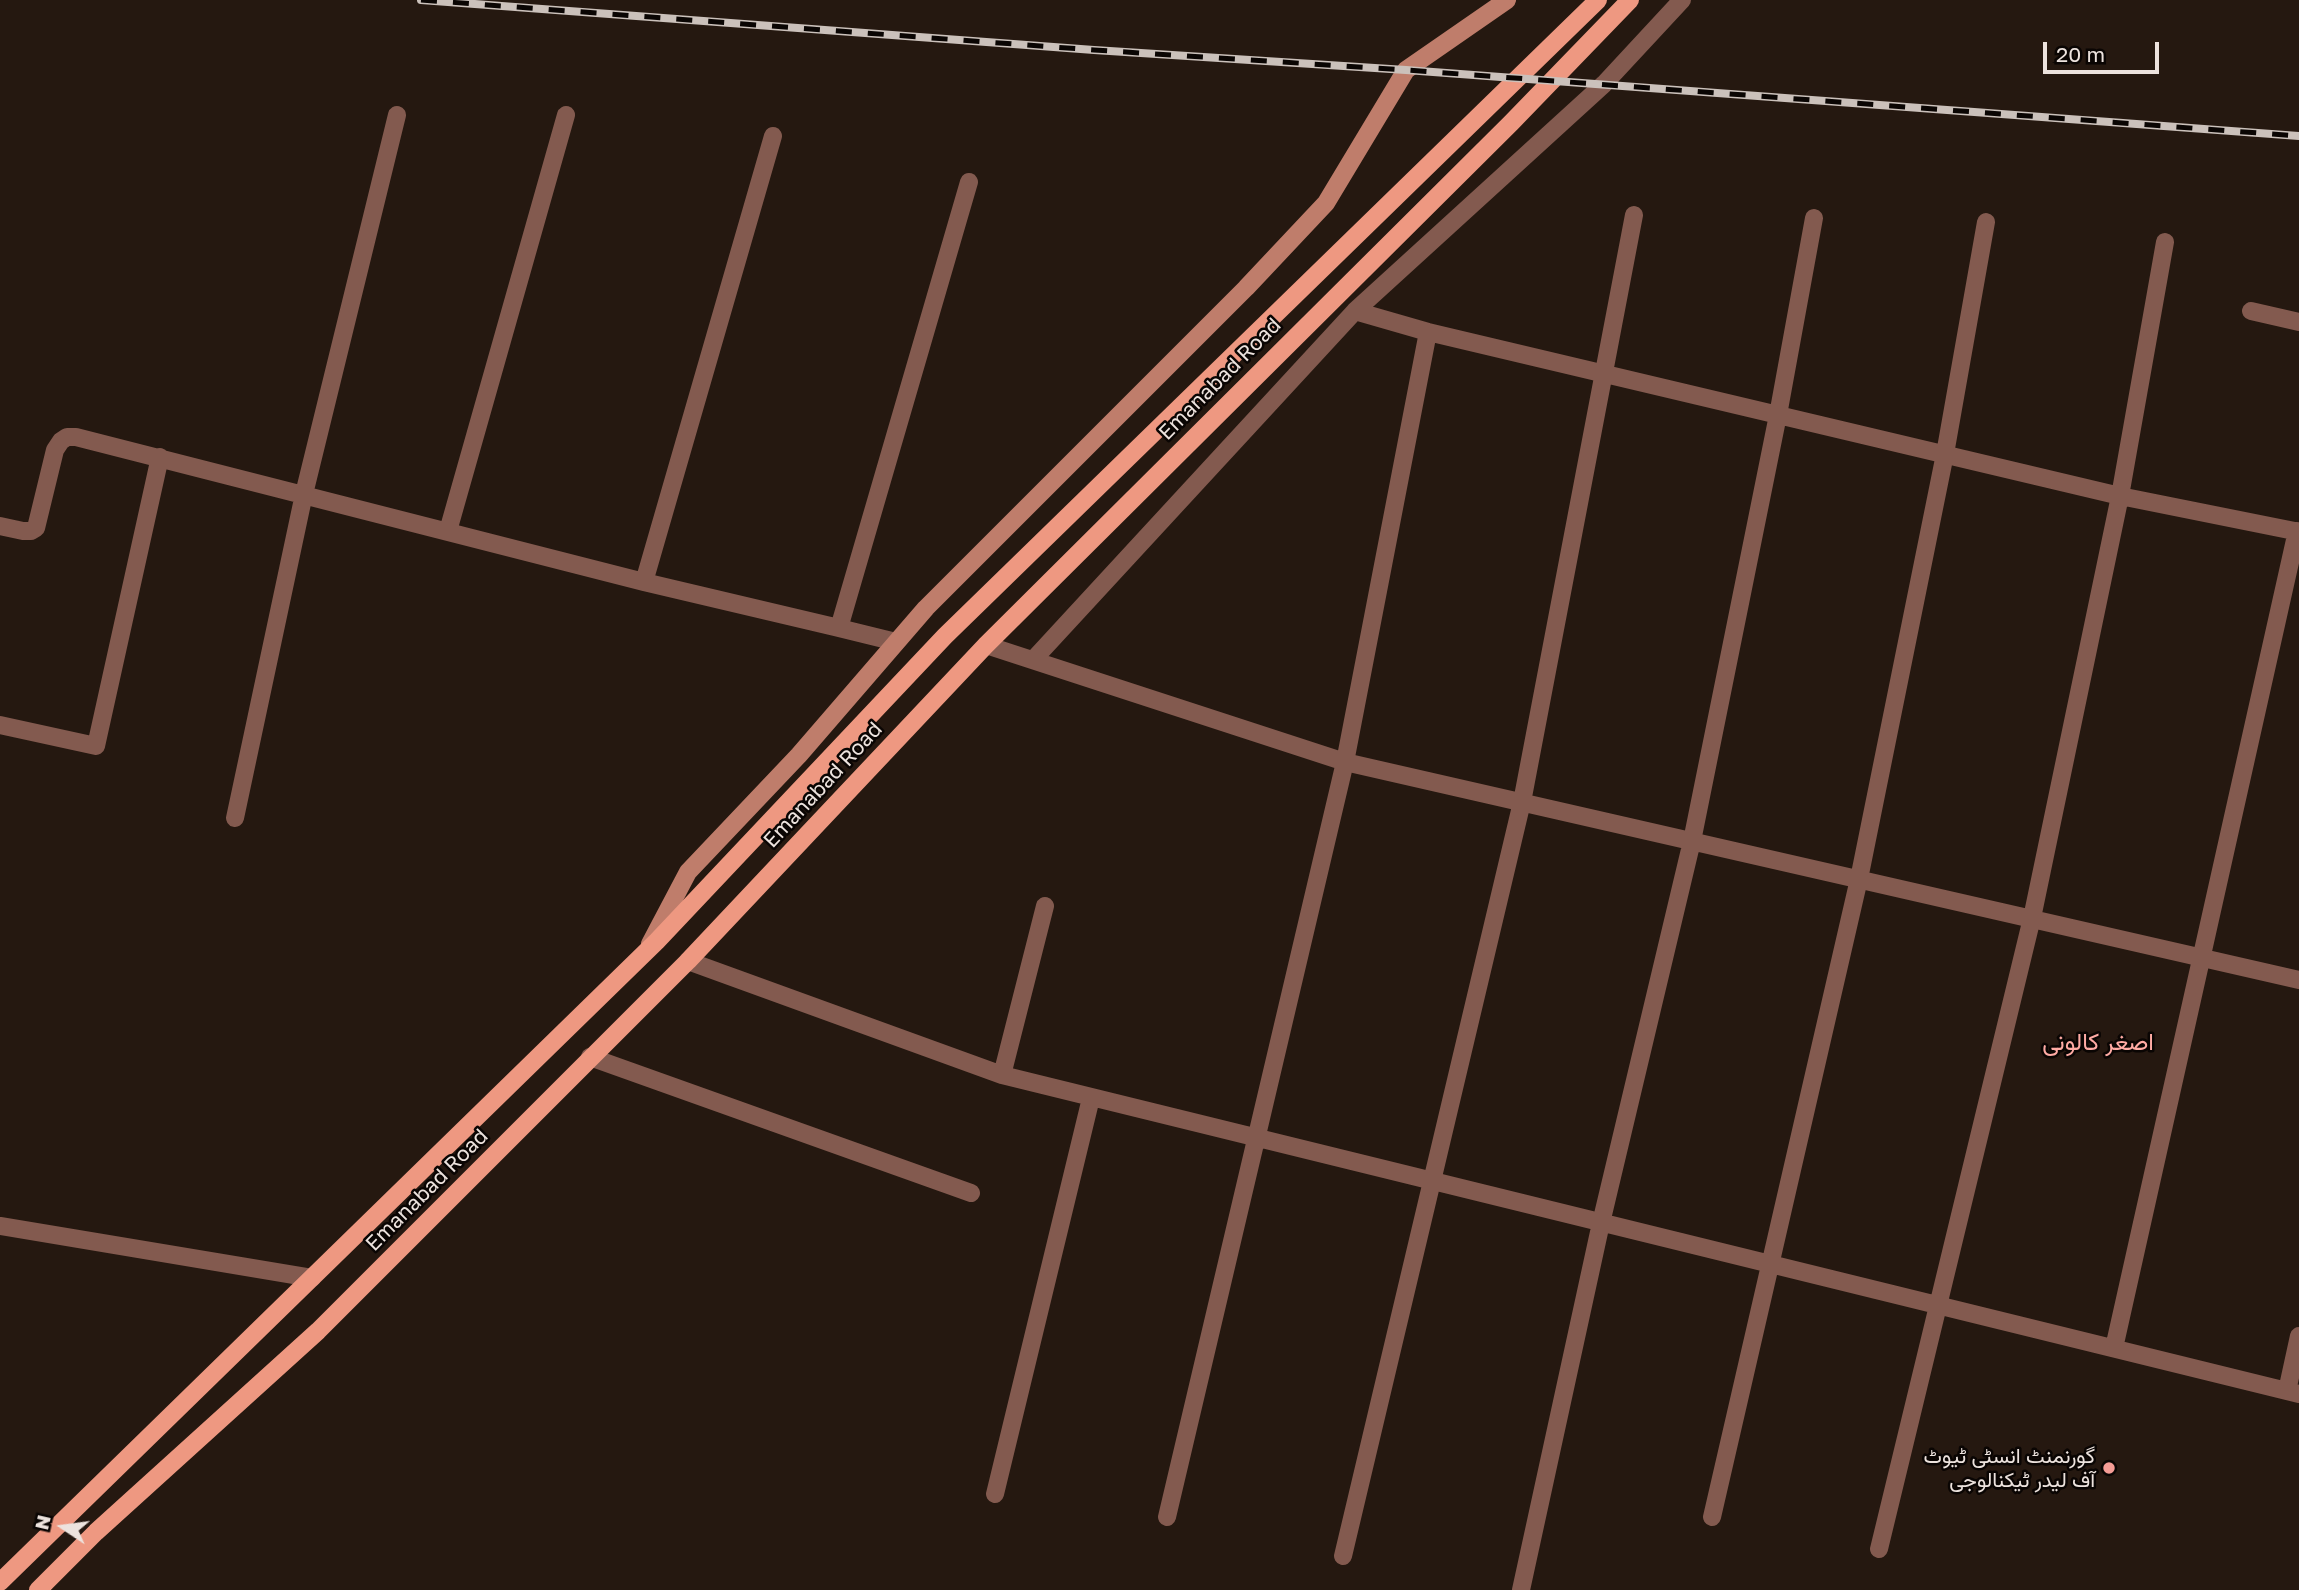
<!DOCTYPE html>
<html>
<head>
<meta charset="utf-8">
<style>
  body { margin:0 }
  #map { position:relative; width:2299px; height:1590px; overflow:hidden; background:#251810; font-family:"Golos Text",sans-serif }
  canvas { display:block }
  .north { position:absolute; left:28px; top:1492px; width:70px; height:70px; -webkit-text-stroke:5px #0a0503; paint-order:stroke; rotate:283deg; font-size:19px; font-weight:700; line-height:28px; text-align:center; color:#ede3de }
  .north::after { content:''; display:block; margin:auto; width:24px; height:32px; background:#ede3de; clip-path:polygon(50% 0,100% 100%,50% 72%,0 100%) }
  .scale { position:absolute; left:2043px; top:42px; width:116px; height:32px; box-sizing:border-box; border:4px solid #ede3de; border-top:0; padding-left:9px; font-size:21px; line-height:24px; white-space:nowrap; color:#ede3de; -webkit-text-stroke:5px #0a0503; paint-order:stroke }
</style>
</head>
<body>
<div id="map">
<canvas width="2299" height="1590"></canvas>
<div class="north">N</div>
<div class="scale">20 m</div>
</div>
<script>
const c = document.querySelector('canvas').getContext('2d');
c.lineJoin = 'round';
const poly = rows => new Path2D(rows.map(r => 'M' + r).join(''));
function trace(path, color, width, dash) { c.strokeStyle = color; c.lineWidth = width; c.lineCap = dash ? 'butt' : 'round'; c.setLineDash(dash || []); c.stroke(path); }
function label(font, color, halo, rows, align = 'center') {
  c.font = font + ' "Golos Text",Vazirmatn,sans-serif'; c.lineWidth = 5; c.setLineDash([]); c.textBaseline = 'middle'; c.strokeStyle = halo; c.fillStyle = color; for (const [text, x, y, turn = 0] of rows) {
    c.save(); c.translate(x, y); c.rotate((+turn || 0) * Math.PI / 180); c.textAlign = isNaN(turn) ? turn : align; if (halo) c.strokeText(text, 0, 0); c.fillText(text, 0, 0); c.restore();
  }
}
const street = poly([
  [1355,311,1428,332,2120,496,2299,532],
  [2251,311,2299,322],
  [0,526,23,531,31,531,36,528,55,450,61,441,67,437,76,437,644,582,839,628],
  [448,531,566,115],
  [644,582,773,136],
  [896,642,839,628,969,182],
  [986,645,1345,762,2299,980],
  [1033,660,1355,311,1604,84,1682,0],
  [0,725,96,746,160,457],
  [235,818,304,494,397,115],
  [688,961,1002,1075,2299,1394],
  [590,1057,971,1193],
  [1002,1075,1045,906],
  [0,1226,312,1278],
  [2114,1348,2297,531],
  [2287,1391,2299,1336],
  [995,1494,1091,1098],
  [1167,1517,1345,762,1428,332],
  [1712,1517,1859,879,1945,454,1986,222],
  [1879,1549,2032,918,2120,496,2165,242],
  [1343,1556,1522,802,1634,215],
  [1521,1590,1601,1223,1692,841,1778,415,1814,218]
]);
const secondary = poly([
  [650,944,688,872,799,755,926,608,1246,288,1326,203,1406,70,1507,0]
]);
const primary = poly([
  [0,1582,657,941,945,636,1598,0],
  [38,1590,96,1532,318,1331,688,961,986,645,1511,123,1630,0]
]);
const rail = poly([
  [421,0,1094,50,1406,70,2299,136]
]);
const markers = [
  [2109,1468,7,"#f59c95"]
];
const streetNames = [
  ["Emanabad Road",1220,379,-45],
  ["Emanabad Road",823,785,-47],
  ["Emanabad Road",427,1190,-45]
];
const poiNames = [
  ["گورنمنٹ انسٹی ٹیوٹ",2095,1456],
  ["آف لیدر ٹیکنالوجی",2095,1480]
];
const quarterNames = [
  ["اصغر کالونی",2098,1042]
];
trace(street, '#835a4f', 18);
trace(secondary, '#bf7d6b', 18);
trace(primary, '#ee9881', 18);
trace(rail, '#cbc1bb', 8);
trace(rail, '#0a0503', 5, [16]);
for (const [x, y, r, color] of markers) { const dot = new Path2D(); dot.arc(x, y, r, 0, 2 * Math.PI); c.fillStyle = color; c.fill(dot); trace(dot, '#0a0503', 2.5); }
label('21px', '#ede3de', '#0a0503', streetNames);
label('21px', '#ede3de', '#0a0503', poiNames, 'right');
label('24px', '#ffaba4', '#0a0503', quarterNames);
</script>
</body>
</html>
